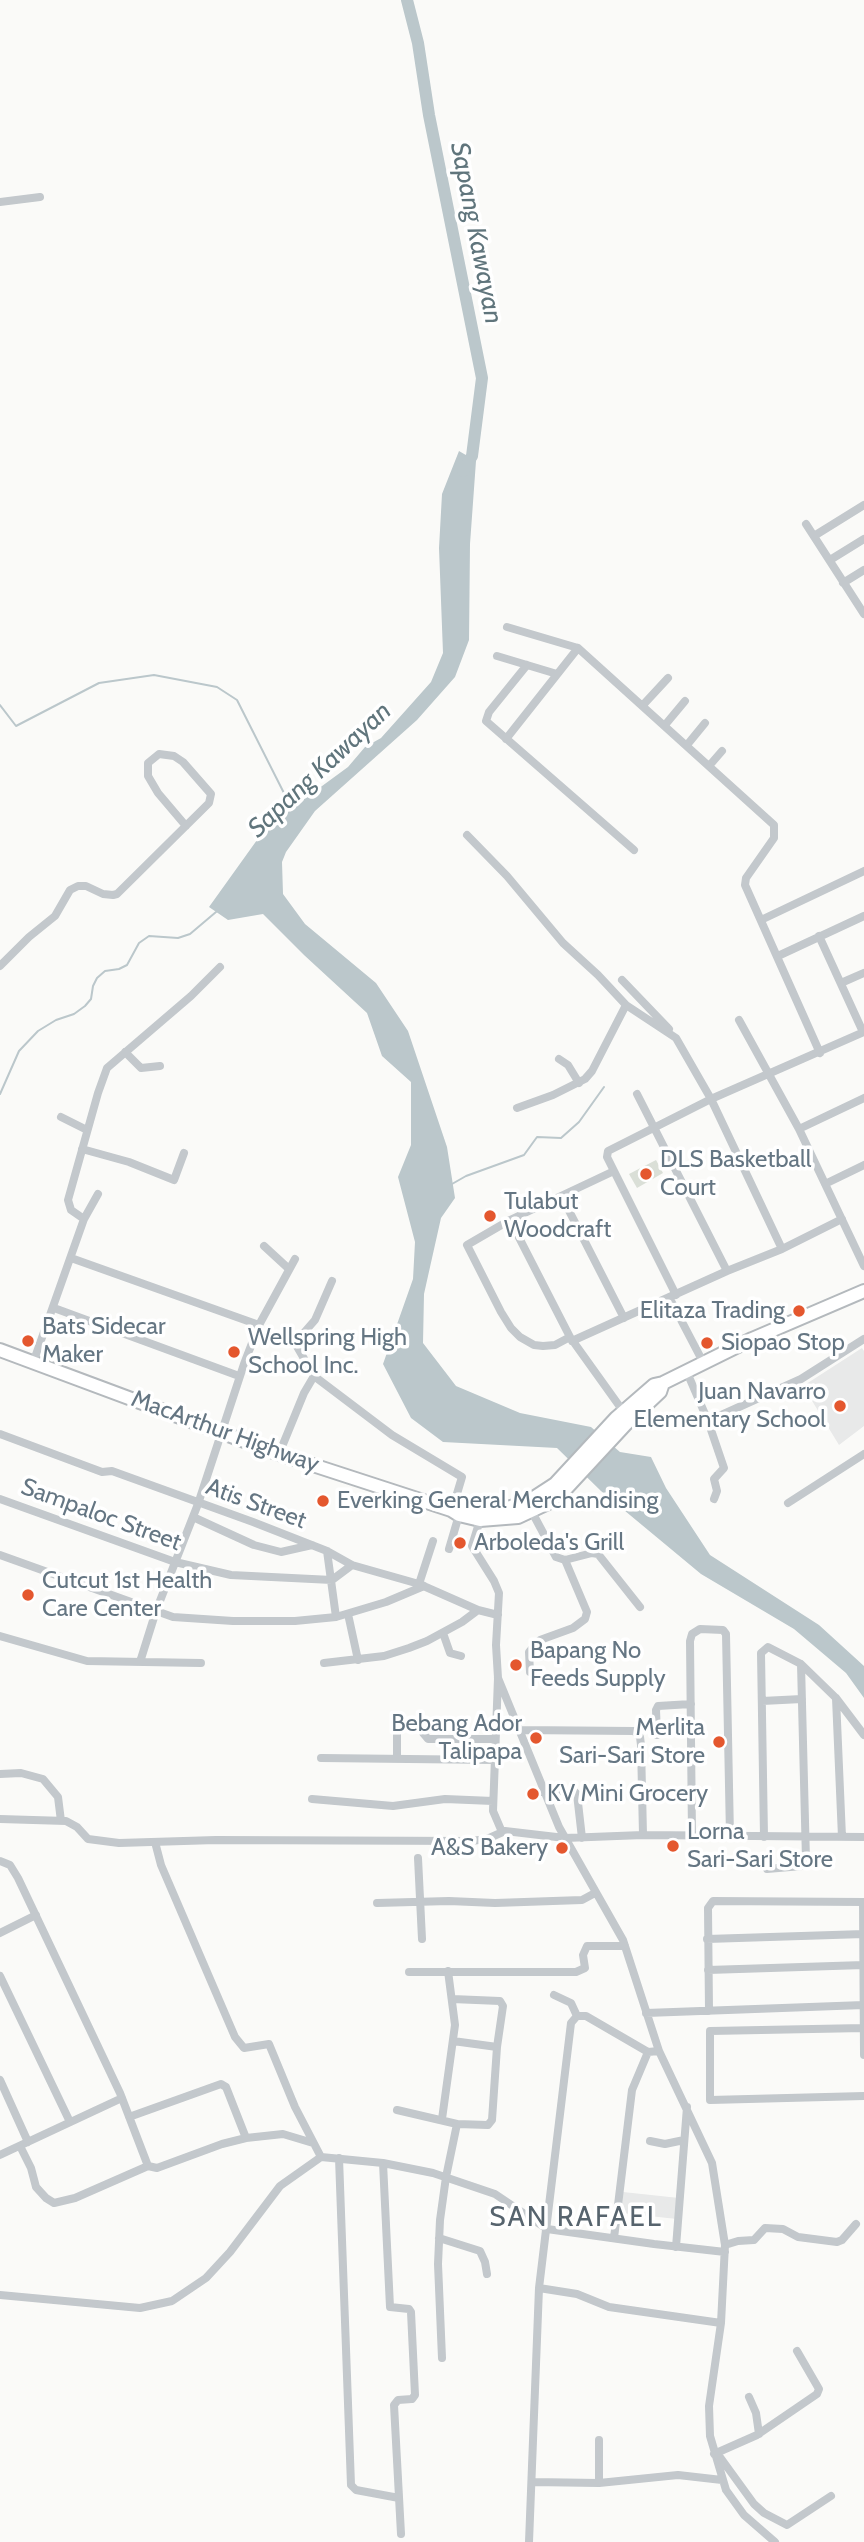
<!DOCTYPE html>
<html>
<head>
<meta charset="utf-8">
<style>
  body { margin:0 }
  canvas { display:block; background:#fafaf8 }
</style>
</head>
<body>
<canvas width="864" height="2542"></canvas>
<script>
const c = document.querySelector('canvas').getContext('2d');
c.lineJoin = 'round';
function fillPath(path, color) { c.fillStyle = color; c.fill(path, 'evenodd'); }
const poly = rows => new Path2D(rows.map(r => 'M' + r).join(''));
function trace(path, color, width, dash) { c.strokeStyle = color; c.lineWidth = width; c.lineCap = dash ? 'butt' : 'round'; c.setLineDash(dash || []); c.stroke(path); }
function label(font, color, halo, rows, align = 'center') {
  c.font = font + ' Cabin,sans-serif'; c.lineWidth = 7; c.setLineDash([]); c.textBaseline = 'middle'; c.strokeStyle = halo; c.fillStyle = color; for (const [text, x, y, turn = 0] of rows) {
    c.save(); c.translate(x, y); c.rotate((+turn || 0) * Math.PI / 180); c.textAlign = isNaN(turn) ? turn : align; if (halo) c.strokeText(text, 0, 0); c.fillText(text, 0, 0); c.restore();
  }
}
const built = poly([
  [862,1348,864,1351,864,1426,839,1445,803,1386],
  [623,2192,679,2198,677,2219,621,2213]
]);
const green = poly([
  [656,1160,663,1173,637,1188,629,1174]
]);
const water = poly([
  [459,451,476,461,470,544,469,640,455,677,417,720,315,811,286,852,282,862,283,894,305,924,376,983,408,1031,447,1147,455,1198,441,1218,428,1276,424,1294,423,1343,456,1386,520,1413,591,1427,620,1452,651,1457,666,1488,710,1555,819,1625,864,1666,864,1698,846,1673,794,1629,701,1574,601,1491,557,1448,443,1442,411,1418,383,1364,413,1279,415,1242,398,1177,411,1145,411,1082,382,1056,367,1013,304,955,263,914,228,920,209,907,257,840,292,808,348,767,365,747,381,738,431,682,443,653,439,548,442,494]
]);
const stream = poly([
  [0,705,16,726,99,683,154,675,217,687,237,700,291,807],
  [0,1094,19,1051,38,1031,56,1020,74,1014,85,1006,91,999,93,986,97,978,105,971,119,969,127,965,139,943,149,936,178,938,190,934,216,912],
  [452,1184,466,1176,524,1155,537,1137,561,1138,579,1122,604,1087]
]);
const river = poly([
  [407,0,418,43,429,115,482,378,472,456,463,471]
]);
const minor = poly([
  [0,202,40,197],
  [806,524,864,614],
  [814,536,864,505],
  [830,560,864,539],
  [843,583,864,570],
  [507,627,578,648,774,825,774,838,746,878,745,885,820,1053],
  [497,656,557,674],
  [527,665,489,712,486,721,634,850],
  [643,705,668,678],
  [665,725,685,701],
  [506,739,578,648],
  [687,745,705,723],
  [709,766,722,751],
  [467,835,507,876,563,943,598,975,626,1005,676,1038,711,1099,782,1249],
  [761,920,864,871],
  [819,936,863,1032],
  [778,956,864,916],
  [0,966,29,937,55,916,70,890,78,886,86,886,103,894,113,895,117,894,209,803,211,794,183,762,174,756,159,754,148,763,148,776,158,793,186,826],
  [622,980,669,1029],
  [841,983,864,973],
  [739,1020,799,1129,864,1266],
  [125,1052,141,1068,160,1066],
  [559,1059,568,1065,579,1083],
  [637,1094,727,1271],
  [517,1108,553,1095,585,1079,592,1071,626,1005],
  [61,1117,87,1130],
  [799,1129,864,1098],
  [82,1149,129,1162,174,1180,184,1153],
  [825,1184,864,1165],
  [562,1197,624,1318],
  [84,1219,98,1194],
  [510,1220,570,1337,623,1411],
  [264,1246,289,1269],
  [71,1258,259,1325],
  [676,1295,607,1157,608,1151,711,1099,864,1032],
  [669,1297,703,1362],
  [54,1308,239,1376],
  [570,1337,555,1345,543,1346,534,1345,520,1337,511,1328,501,1312,467,1245,510,1220,614,1171],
  [572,1341,727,1271,782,1249,842,1219],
  [33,1363,84,1219,71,1210,68,1200,98,1093,107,1068,191,996,220,967],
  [686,1370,708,1421,724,1468,714,1479,717,1491,714,1499],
  [314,1376,295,1343,315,1320,332,1281],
  [708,1421,801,1379,864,1339],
  [0,1434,102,1472,112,1471,253,1522,327,1551,352,1565,419,1584,478,1610,498,1615],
  [279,1454,304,1393,314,1376,392,1435,462,1477,456,1497,458,1509],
  [0,1499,175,1562,231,1575,332,1580,352,1565],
  [788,1503,864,1454],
  [532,1512,556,1557,565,1560,592,1553,598,1554,640,1607],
  [193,1517,254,1545,281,1552,312,1545],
  [480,1520,472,1546,494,1581,499,1593,496,1645,498,1678,493,1811,502,1832],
  [449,1549,459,1515],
  [327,1551,336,1617],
  [0,1555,173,1617,233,1621,295,1621,336,1617,386,1602,424,1586],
  [419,1584,433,1541],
  [348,1614,358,1660],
  [443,1633,450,1653,461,1656],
  [0,1636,87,1661,201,1663],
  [140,1662,156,1611,198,1504,244,1364,259,1325,295,1259],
  [324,1663,384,1656,409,1648,427,1641,462,1622,478,1610],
  [801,1664,836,1698,864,1735],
  [530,1672,529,1652,534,1646,540,1640,573,1628,585,1619,587,1612,565,1560],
  [498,1678,559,1827,623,1940,659,2051,712,2163,725,2245,721,2323,709,2406,710,2436,726,2490,744,2515,775,2542],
  [836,1698,842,1837],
  [762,1701,802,1699],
  [425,1722,423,1733,428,1739,495,1739],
  [397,1727,397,1759],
  [519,1730,634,1731,640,1737,641,1745,643,1835],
  [657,1735,656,1710,658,1706,691,1704],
  [321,1758,495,1760],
  [0,1774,21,1773,43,1779,58,1797,61,1821],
  [543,1792,574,1791,577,1794,582,1838],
  [312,1799,393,1806,445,1799,493,1801],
  [0,1819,66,1821,77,1827,88,1839,119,1843,216,1840,471,1841,487,1839,505,1831,565,1838,643,1835,864,1837],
  [692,1836,690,1641,692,1634,700,1629,723,1630,726,1634,730,1836],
  [764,1837,761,1653,768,1647,801,1664,806,1860,802,1866,767,1869],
  [155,1842,161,1865,235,2037,244,2048,269,2044,295,2107,321,2157],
  [418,1858,422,1939],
  [0,1861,10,1865,18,1878,120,2093,148,2166,157,2168,222,2144,246,2138,283,2134,313,2143],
  [863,1902,864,2055],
  [377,1903,449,1901,495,1903,582,1900,595,1893],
  [0,1933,36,1915],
  [707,1939,864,1934],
  [708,1970,864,1965],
  [409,1972,576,1972,585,1968,583,1955,587,1946,625,1946],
  [0,1976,70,2122],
  [554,1995,571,2003,577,2016],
  [452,1999,500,2001,503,2006,497,2047,492,2120,488,2125,457,2124],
  [709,2011,708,1908,713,1901,864,1902],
  [646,2013,864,2005],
  [864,2028,710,2031,710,2100,864,2096],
  [453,2041,497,2047],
  [659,2051,648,2052,586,2016,577,2016,571,2023,539,2288,577,2294,609,2307,721,2323],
  [0,2080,28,2142],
  [397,2110,457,2124,446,2177,440,2220,438,2264,442,2358],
  [129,2117,221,2084,226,2087,246,2138],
  [442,2119,455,2025,448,1971],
  [650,2141,665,2144,684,2140],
  [20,2146,31,2168,36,2187,46,2198,54,2203,75,2198,148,2166],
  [0,2155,122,2098],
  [339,2158,351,2485,356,2490,399,2498],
  [383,2163,390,2307,409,2309,411,2312,415,2395,412,2399,398,2400,394,2405,401,2534],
  [439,2238,480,2251,485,2262,487,2274],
  [614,2238,632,2090,648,2052],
  [725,2245,738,2241,754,2240,765,2228,783,2229,798,2237,837,2242,842,2240,856,2224],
  [676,2247,687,2107],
  [0,2295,140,2308,172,2301,206,2278,230,2252,280,2186,321,2157,383,2163,433,2173,495,2194,547,2229,654,2244,725,2252],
  [749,2397,756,2413,759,2434],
  [599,2440,599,2483],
  [717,2453,754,2504,764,2513,787,2525,831,2496],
  [714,2454,757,2435,817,2394,819,2389,797,2351],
  [532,2482,599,2483,678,2475,722,2480],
  [529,2542,539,2288]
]);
const highway = poly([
  [0,1350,279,1454,451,1510,459,1515,480,1520,518,1517,548,1503,563,1492,625,1425,660,1392,663,1383],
  [453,1510,497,1510,519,1505,535,1497,555,1484,616,1418,654,1385,663,1383,752,1339,864,1291]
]);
const markers = [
  [646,1174,7,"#e4572e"],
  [490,1216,7,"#e4572e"],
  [799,1311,7,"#e4572e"],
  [28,1341,7,"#e4572e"],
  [707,1343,7,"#e4572e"],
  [234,1352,7,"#e4572e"],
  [840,1406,7,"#e4572e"],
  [323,1501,7,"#e4572e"],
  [460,1543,7,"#e4572e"],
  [28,1595,7,"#e4572e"],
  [516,1665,7,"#e4572e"],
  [536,1738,7,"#e4572e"],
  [719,1742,7,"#e4572e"],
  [533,1794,7,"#e4572e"],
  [673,1846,7,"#e4572e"],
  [562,1848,7,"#e4572e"]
];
const poiNames = [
  ["DLS Basketball",660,1160],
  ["Court",660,1188],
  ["Tulabut",504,1202],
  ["Woodcraft",504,1230],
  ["Elitaza Trading",785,1311,"right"],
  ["Bats Sidecar",42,1327],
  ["Maker",42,1355],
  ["Wellspring High",248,1338],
  ["School Inc.",248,1366],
  ["Siopao Stop",721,1343],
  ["Juan Navarro",826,1392,"right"],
  ["Elementary School",826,1420,"right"],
  ["Everking General Merchandising",337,1501],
  ["Arboleda's Grill",474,1543],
  ["Cutcut 1st Health",42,1581],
  ["Care Center",42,1609],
  ["Bapang No",530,1651],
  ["Feeds Supply",530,1679],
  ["Bebang Ador",522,1724,"right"],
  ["Talipapa",522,1752,"right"],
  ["Merlita",705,1728,"right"],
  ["Sari-Sari Store",705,1756,"right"],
  ["KV Mini Grocery",547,1794],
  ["Lorna",687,1832],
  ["Sari-Sari Store",687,1860],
  ["A&S Bakery",548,1848,"right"]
];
const streetNames = [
  ["MacArthur Highway",225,1432,20],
  ["Atis Street",256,1504,20],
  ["Sampaloc Street",101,1515,20]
];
const waterNames = [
  ["Sapang Kawayan",476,233,79],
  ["Sapang Kawayan",320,770,-43]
];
const quarterNames = [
  ["SAN RAFAEL",576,2218]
];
fillPath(built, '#e8e9e9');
fillPath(green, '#dadfd7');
fillPath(water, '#bbc7cb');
trace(stream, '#bbc7cb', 2);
trace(river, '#bbc7cb', 12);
trace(highway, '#b4b9bd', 16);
trace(minor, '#c3c8cc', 8);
trace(highway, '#fff', 12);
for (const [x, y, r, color] of markers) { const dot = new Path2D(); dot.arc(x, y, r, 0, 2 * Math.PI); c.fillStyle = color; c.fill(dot); trace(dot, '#fff', 2.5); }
label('24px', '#657683', '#fff', poiNames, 'left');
label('24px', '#657683', '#fff', streetNames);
label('italic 26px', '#60757c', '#fff', waterNames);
c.letterSpacing = '2px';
label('28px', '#57646e', '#fff', quarterNames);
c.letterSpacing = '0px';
</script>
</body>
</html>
